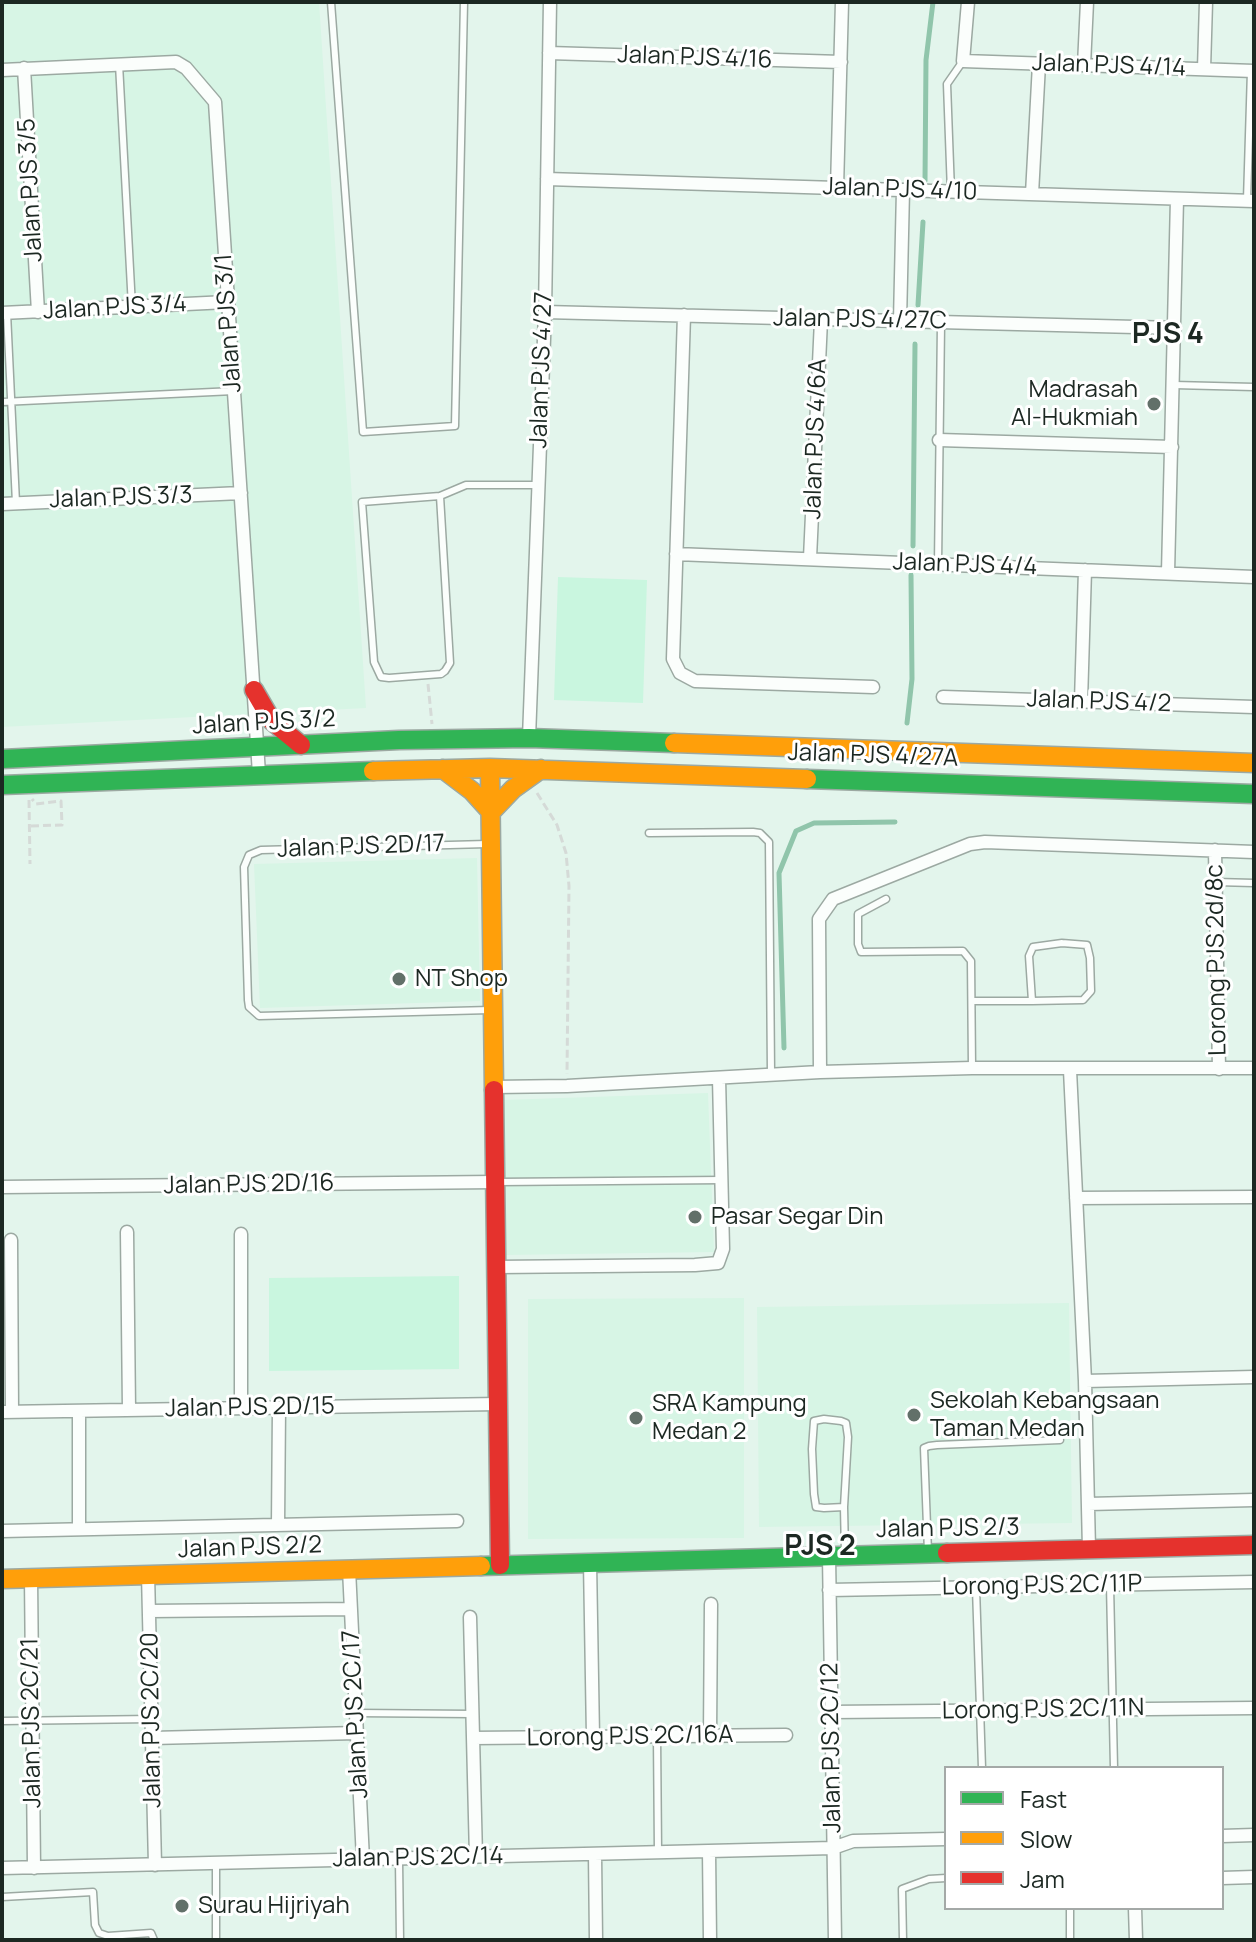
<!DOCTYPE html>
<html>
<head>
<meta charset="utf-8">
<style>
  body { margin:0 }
  #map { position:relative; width:1256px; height:1942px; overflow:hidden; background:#e3f5ec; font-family:Manrope,sans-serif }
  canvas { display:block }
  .frame { position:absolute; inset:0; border:4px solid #1c2822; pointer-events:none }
  .legend { position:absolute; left:944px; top:1766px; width:280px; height:144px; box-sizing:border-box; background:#fff; border:2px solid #a4a9a7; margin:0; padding:10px 14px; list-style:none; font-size:24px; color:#1c2822 }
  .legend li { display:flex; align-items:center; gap:16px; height:40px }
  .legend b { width:40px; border:2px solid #a4a9a7 }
</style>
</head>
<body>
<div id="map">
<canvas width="1256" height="1942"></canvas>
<div class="frame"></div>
<ul class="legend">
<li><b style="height:10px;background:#30b455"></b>Fast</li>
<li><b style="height:10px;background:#ff9f0a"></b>Slow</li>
<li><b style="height:10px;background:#e5322d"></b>Jam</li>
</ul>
</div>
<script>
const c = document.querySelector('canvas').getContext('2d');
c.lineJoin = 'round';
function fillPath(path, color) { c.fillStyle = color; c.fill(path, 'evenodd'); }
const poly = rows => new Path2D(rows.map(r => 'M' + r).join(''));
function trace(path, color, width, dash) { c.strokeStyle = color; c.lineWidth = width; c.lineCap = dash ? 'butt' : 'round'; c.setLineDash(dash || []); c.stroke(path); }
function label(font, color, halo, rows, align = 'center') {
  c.font = font + ' Manrope,sans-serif'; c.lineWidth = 6; c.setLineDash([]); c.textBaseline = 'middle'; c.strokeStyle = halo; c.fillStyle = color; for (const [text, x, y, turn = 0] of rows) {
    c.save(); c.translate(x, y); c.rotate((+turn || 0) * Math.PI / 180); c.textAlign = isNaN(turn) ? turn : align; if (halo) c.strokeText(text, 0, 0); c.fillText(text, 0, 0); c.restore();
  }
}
const built = poly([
  [2,2,319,2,366,708,2,727],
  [477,858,480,1001,260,1008,254,864],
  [708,1093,714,1252,505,1255,503,1100],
  [744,1298,744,1538,528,1539,528,1299],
  [1069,1303,1072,1523,759,1527,757,1307]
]);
const green = poly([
  [558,577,647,580,643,703,554,700],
  [459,1276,459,1369,269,1371,269,1278]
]);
const stream = poly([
  [925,181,926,60,933,2],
  [918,305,923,222],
  [913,546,915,344],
  [907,723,912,679,911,575],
  [784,1048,779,873,796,831,814,823,895,822]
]);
const path = poly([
  [428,684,432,724],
  [537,793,557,825,566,853,569,886,567,1074],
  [29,800,30,864],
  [31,826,62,825,61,801,36,804,32,799]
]);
const lane = poly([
  [331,2,363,432,455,426,464,2],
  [119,64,132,307],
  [951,192,947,84,963,61],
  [1247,200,1251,71],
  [7,313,16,503],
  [1174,385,1254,387],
  [2,402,234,391],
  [440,496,450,663,445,671,441,674,389,678,381,677,374,662,362,502,440,496],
  [440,496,466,485,538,485],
  [938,564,941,324],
  [649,833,753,832,760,833,769,842,771,1073],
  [487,844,261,850,249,855,244,867,248,1000,249,1007,259,1016,490,1010],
  [1216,882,1254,883],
  [886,899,858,914,858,944,861,952,963,951,971,961,972,1067],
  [1062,943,1087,945,1090,958,1091,991,1083,1000,1032,1001,1029,956,1033,947,1062,943],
  [972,1001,1032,1001],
  [498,1182,723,1180],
  [844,1507,824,1508,816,1507,814,1494,812,1449,814,1421,824,1419,841,1421,846,1423,848,1437,844,1507,845,1553],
  [928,1552,924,1448,929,1446,937,1445,1060,1440],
  [1110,1585,1114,1768],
  [976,1588,982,1768],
  [356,1713,473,1714],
  [2,1721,152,1719],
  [657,1736,658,1852],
  [399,1860,400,1940],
  [216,1863,216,1940],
  [2,1897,93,1892,95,1925,99,1933,108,1936,151,1933,154,1940],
  [1070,1908,1070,1940],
  [903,1940,902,1889,929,1879,946,1878]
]);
const street = poly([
  [968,2,963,61,1254,71],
  [549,53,841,62],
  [1084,65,1087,2],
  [24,68,38,312],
  [1204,69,1206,2],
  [2,70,176,62,186,68,215,102,259,774],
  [547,179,1254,201],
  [837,188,842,2],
  [1032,194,1039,64],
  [545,312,1175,328],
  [2,313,227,302],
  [684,315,673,659,680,673,695,681,873,687],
  [900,321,903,190],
  [939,440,1172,447],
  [2,504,241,493],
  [676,554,1254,577],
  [810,558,821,320],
  [1168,573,1177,199],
  [943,697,1254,707],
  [1081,701,1085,570],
  [529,738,545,312,550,2],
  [1215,850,1219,1069],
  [1070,1070,1085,1381,1089,1549],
  [820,1072,819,919,833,899,970,844,985,842,1254,852],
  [494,1087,567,1086,820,1072,972,1068,1254,1068],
  [2,1187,495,1182],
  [1076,1198,1254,1197],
  [127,1232,129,1410],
  [11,1240,12,1412],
  [497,1267,695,1265,718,1263,723,1249,719,1078],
  [1085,1381,1254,1377],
  [241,1408,241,1234],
  [79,1411,79,1529],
  [2,1412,498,1404],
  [1088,1504,1254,1500],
  [278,1525,279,1408],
  [2,1531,457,1521],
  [829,1556,835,1940],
  [590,1562,593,1737],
  [349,1569,363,1860],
  [148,1574,155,1865],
  [31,1578,34,1868],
  [829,1590,1254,1582],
  [149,1611,351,1609],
  [470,1617,476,1857],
  [831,1712,1254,1708],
  [710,1736,711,1604],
  [152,1738,357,1733],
  [473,1738,786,1735],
  [1222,1836,1254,1835],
  [709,1851,710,1940],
  [595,1854,596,1940],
  [2,1868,833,1848,853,1841,946,1839],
  [1222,1878,1254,1877],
  [1135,1908,1136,1940]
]);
const fast = poly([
  [2,759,399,740,529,738,674,743],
  [807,779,1254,794],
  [2,785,373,771],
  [481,1566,947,1553]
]);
const slow = poly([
  [674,743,1254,763],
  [490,768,494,1090],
  [443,769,472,791,491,812],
  [373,771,490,768,807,779],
  [491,812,513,789,541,769],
  [2,1579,481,1566]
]);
const jam = poly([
  [254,690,272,721,301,745],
  [494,1090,500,1565],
  [947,1553,1254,1545]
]);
const markers = [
  [1154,404,8,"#627069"],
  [399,979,8,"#627069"],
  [695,1217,8,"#627069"],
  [914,1415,8,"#627069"],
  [636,1418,8,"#627069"],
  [182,1906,8,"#627069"]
];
const streetNames = [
  ["Jalan PJS 4/16",695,58,2],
  ["Jalan PJS 4/14",1109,66,2],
  ["Jalan PJS 3/5",31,190,-93],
  ["Jalan PJS 4/10",900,190,2],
  ["Jalan PJS 3/4",115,308,-3],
  ["Jalan PJS 4/27C",860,320,1],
  ["Jalan PJS 3/1",229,323,-94],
  ["Jalan PJS 4/27",542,370,-88],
  ["Jalan PJS 4/6A",816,439,-88],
  ["Jalan PJS 3/3",121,498,-2],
  ["Jalan PJS 4/4",965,565,2],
  ["Jalan PJS 4/2",1099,702,2],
  ["Jalan PJS 3/2",264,723,-3],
  ["Jalan PJS 4/27A",873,756,2],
  ["Jalan PJS 2D/17",361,847,-2],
  ["Lorong PJS 2d/8c",1217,960,-91],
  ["Jalan PJS 2D/16",249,1185,-1],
  ["Jalan PJS 2D/15",250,1408,-1],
  ["Jalan PJS 2/3",948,1529,-1],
  ["Jalan PJS 2/2",250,1548,-2],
  ["Lorong PJS 2C/11P",1042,1586,-1],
  ["Lorong PJS 2C/11N",1043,1710,-1],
  ["Jalan PJS 2C/17",356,1714,-93],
  ["Jalan PJS 2C/20",152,1720,-91],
  ["Jalan PJS 2C/21",32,1723,-91],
  ["Lorong PJS 2C/16A",630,1737,-1],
  ["Jalan PJS 2C/12",832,1748,-91],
  ["Jalan PJS 2C/14",418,1858,-1]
];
const poiNames = [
  ["Madrasah",1138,390,"right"],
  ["Al-Hukmiah",1138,418,"right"],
  ["NT Shop",415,979],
  ["Pasar Segar Din",711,1217],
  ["Sekolah Kebangsaan",930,1401],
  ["Taman Medan",930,1429],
  ["SRA Kampung",652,1404],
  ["Medan 2",652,1432],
  ["Surau Hijriyah",198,1906]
];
const quarterNames = [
  ["PJS 4",1168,335],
  ["PJS 2",820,1547]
];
fillPath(built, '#d7f5e5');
fillPath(green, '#c9f6df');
trace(stream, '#90c5ab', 5);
trace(lane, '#9ca9a2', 9);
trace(street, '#9ca9a2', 15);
trace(fast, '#9ca9a2', 21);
trace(slow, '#9ca9a2', 21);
trace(jam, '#9ca9a2', 21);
trace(path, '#d5dad7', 3, [8, 4]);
trace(lane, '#fbfefc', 6);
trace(street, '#fbfefc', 12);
trace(fast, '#30b455', 18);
trace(slow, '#ff9f0a', 18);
trace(jam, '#e5322d', 18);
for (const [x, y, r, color] of markers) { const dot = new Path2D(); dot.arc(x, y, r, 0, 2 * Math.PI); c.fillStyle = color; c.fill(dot); trace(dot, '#fff', 3); }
label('24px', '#1c2822', '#fff', streetNames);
label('24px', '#1c2822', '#fff', poiNames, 'left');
label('bold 28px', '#1c2822', '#fff', quarterNames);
</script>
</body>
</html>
